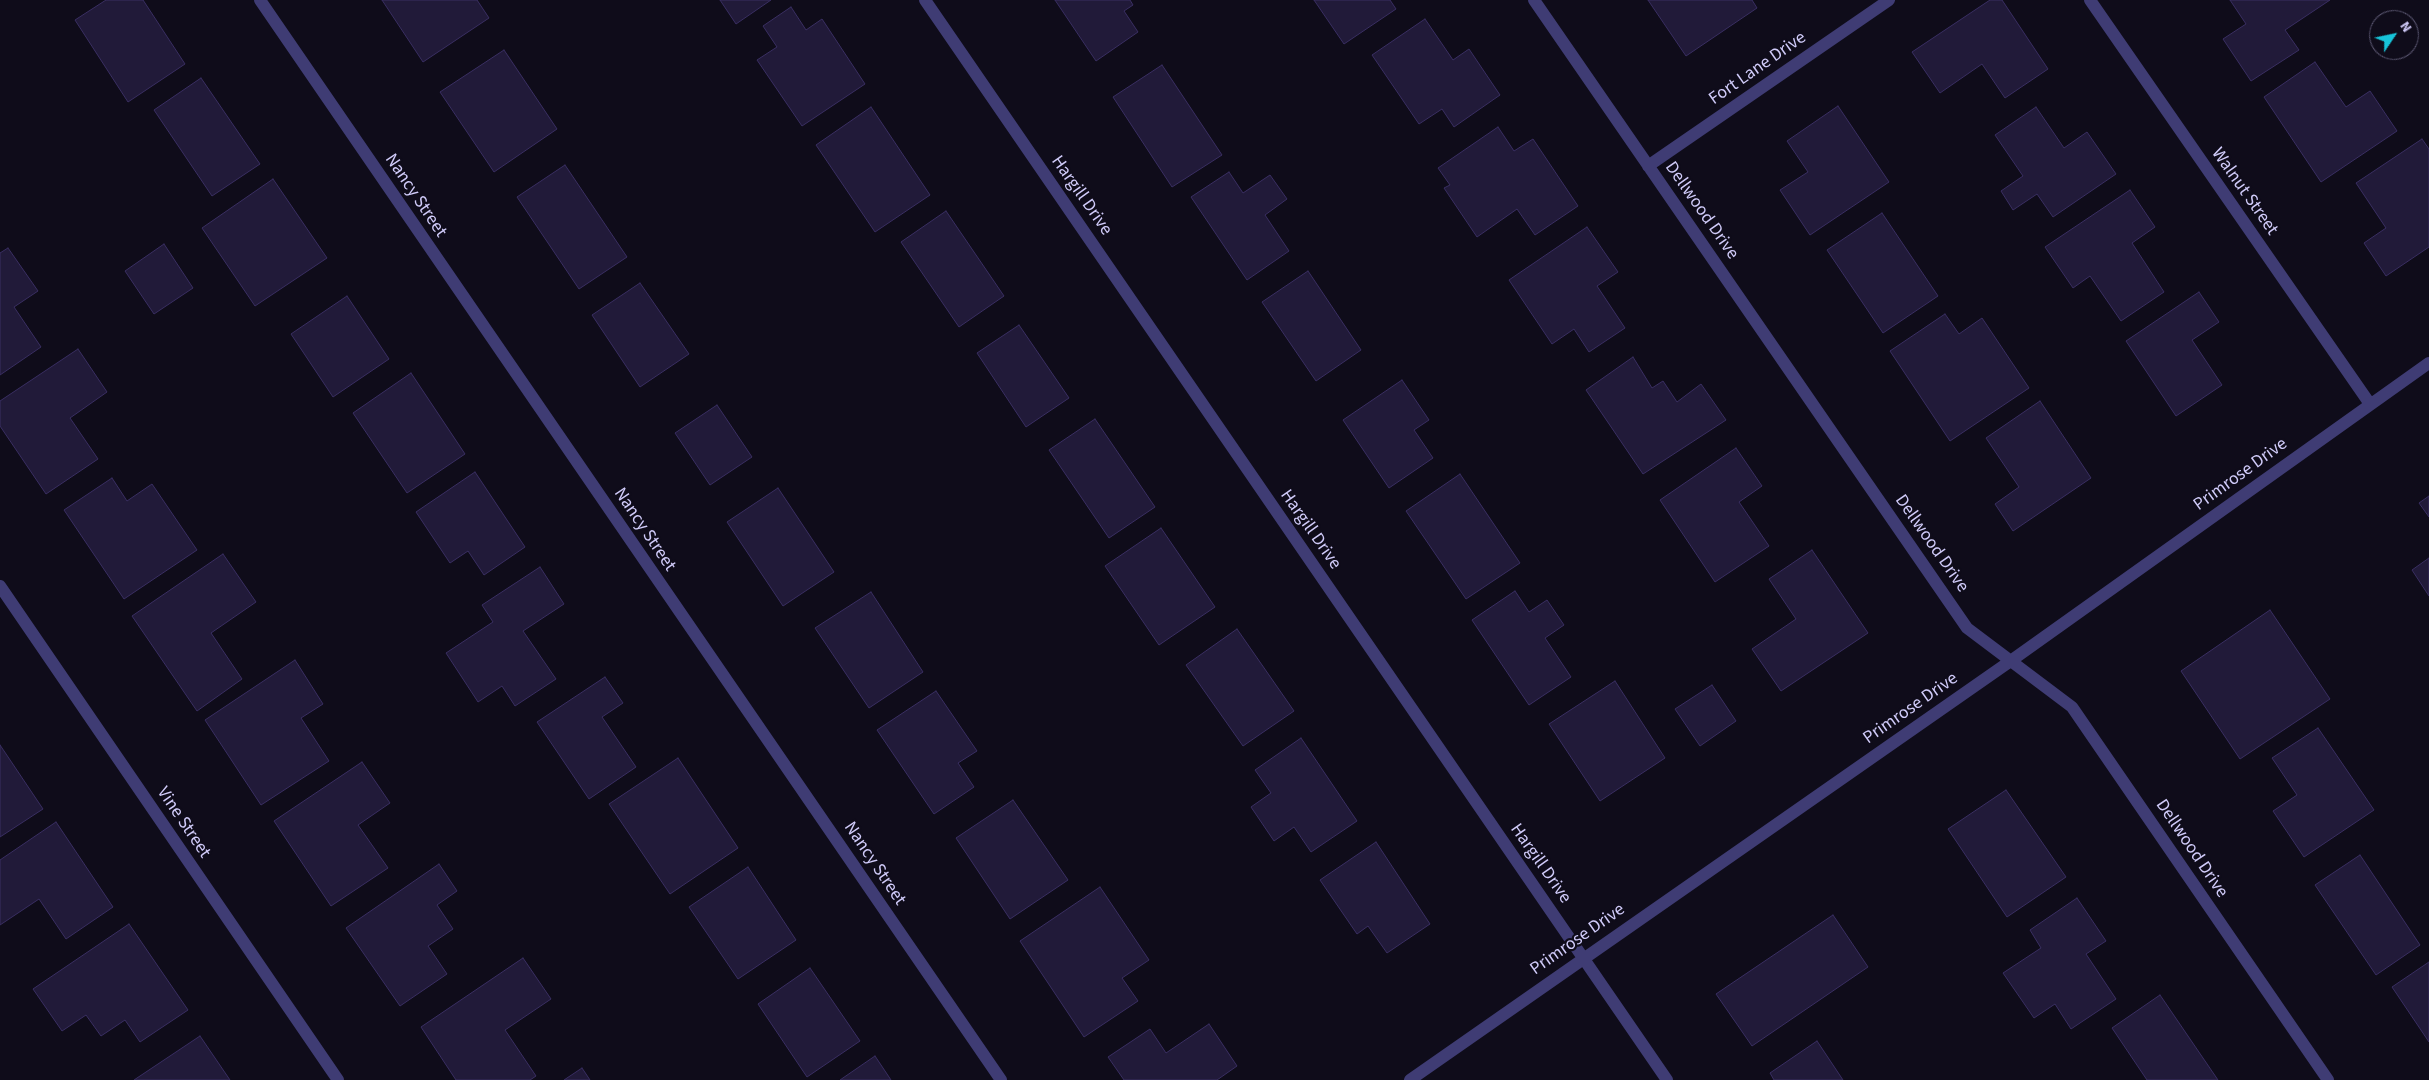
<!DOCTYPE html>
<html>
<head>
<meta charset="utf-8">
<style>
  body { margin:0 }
  #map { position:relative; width:2429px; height:1080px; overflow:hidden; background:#0f0c1a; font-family:"Source Sans 3",sans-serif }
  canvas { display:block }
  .north { position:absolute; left:2369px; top:10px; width:50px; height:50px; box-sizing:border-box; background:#0f0c1a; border:1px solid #5c5873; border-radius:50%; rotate:56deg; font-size:14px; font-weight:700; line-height:20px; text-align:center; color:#d0cbf9 }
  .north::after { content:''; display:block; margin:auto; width:18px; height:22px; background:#17c4d9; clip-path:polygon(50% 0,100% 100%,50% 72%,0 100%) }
</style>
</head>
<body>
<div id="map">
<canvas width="2429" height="1080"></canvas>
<div class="north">N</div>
</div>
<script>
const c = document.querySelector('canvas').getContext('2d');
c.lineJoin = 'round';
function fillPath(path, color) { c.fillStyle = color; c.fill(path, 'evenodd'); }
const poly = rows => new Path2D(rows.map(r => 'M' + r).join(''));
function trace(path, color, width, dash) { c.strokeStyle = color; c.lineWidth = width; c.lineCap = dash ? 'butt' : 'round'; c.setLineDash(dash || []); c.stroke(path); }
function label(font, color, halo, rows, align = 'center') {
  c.font = font + ' "Source Sans 3",sans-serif'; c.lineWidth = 4.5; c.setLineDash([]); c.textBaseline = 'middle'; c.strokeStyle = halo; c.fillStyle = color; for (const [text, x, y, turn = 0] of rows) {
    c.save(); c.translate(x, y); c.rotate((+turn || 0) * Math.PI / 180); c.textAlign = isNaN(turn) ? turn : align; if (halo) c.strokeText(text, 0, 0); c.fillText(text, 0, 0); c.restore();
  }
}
const building = poly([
  [106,0,143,0,185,64,128,102,75,20,106,0],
  [382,0,477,0,489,18,423,62,382,0],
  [720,0,771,0,736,24,720,0],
  [1055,0,1130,0,1133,5,1124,11,1138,32,1096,61,1055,0],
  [1314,0,1390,0,1396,9,1344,44,1314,0],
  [1648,0,1752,0,1757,8,1686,56,1648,0],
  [1990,0,2002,0,2048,69,2005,98,1982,64,1940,93,1912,52,1990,0],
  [2230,0,2330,0,2285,30,2299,50,2251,81,2223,39,2246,24,2230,0],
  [791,7,806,30,822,19,865,84,802,126,757,60,777,47,763,26,791,7],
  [1425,19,1453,60,1469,49,1500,95,1454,127,1442,109,1419,124,1372,55,1425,19],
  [504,50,557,129,494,172,440,92,504,50],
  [2315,62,2346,107,2370,91,2397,131,2321,182,2264,97,2315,62],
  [1162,65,1222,155,1172,187,1113,97,1162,65],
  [201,78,260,164,212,196,154,110,201,78],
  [1838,106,1889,182,1810,235,1780,190,1808,172,1787,141,1838,106],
  [871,107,930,195,875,232,816,145,871,107],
  [2036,107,2064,148,2087,132,2116,174,2053,217,2037,194,2013,210,2001,191,2023,176,1995,135,2036,107],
  [1498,127,1514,151,1533,139,1578,206,1535,235,1517,209,1477,237,1444,188,1450,185,1438,168,1498,127],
  [2422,139,2429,149,2429,247,2386,276,2364,243,2386,228,2356,183,2422,139],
  [565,165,627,257,579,289,517,197,565,165],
  [1229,172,1243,193,1270,175,1287,199,1265,215,1289,251,1247,280,1191,197,1229,172],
  [273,179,327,258,255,306,202,228,273,179],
  [2130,190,2155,227,2132,243,2164,292,2121,321,2090,276,2073,288,2045,247,2130,190],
  [946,211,1004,296,959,327,901,242,946,211],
  [1882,213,1938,296,1883,333,1827,250,1882,213],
  [1587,227,1618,272,1597,286,1625,328,1589,352,1574,329,1552,344,1509,280,1587,227],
  [164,244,193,288,154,314,125,271,164,244],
  [8,248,38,291,14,307,41,347,0,375,0,253,8,248],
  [1308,271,1361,350,1316,381,1262,302,1308,271],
  [640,283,689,354,640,387,592,315,640,283],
  [2199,292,2219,322,2192,340,2222,385,2176,416,2126,341,2199,292],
  [347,296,389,359,333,397,291,334,347,296],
  [1945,314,1959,334,1982,318,2029,388,1950,441,1890,351,1945,314],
  [1019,325,1069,398,1026,427,977,353,1019,325],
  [78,349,107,392,70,418,98,459,46,494,0,426,0,401,78,349],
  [1633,357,1652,388,1663,381,1677,402,1701,384,1726,420,1643,474,1586,390,1633,357],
  [411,373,465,454,407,493,353,413,411,373],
  [1402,380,1429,420,1414,430,1433,458,1389,488,1343,420,1402,380],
  [2040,401,2091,478,2013,531,1995,504,2019,487,1986,438,2040,401],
  [717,405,752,457,710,485,675,433,717,405],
  [1095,419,1155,507,1109,538,1049,450,1095,419],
  [1736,448,1762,486,1739,502,1769,546,1715,582,1660,500,1736,448],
  [475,472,525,547,484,575,468,551,450,563,416,512,475,472],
  [1460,474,1520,563,1466,599,1406,511,1460,474],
  [112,478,127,501,152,484,197,550,124,599,64,510,112,478],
  [778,488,834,572,783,606,727,522,778,488],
  [2429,496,2429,517,2419,503,2429,496],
  [1161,528,1215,607,1159,645,1105,566,1161,528],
  [1812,550,1868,633,1781,691,1752,649,1796,619,1769,579,1812,550],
  [223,554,256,602,211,633,242,679,197,711,132,616,223,554],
  [2429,558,2429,596,2412,570,2429,558],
  [540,567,564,604,523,631,556,679,515,706,502,686,478,702,446,653,493,622,482,605,540,567],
  [1515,591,1529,612,1547,600,1564,625,1545,638,1571,677,1529,705,1472,620,1515,591],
  [871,592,923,672,869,708,815,628,871,592],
  [2270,610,2330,699,2240,759,2181,671,2270,610],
  [1237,629,1294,711,1243,746,1186,665,1237,629],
  [295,660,323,704,301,718,329,761,261,805,205,720,295,660],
  [605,677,623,703,602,717,636,767,589,799,537,722,605,677],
  [1615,681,1665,758,1600,801,1549,724,1615,681],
  [1712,685,1736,721,1700,746,1675,709,1712,685],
  [936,691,977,751,958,763,974,787,934,814,877,730,936,691],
  [2318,728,2374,810,2304,857,2273,811,2297,795,2272,758,2318,728],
  [1301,738,1357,821,1311,852,1294,827,1274,841,1251,807,1271,793,1255,770,1301,738],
  [0,745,43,809,0,837,0,745],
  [678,758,738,848,670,894,609,804,678,758],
  [362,762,390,803,358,825,388,868,331,906,274,821,362,762],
  [2006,790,2066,877,2007,917,1948,829,2006,790],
  [1013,800,1068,880,1010,919,956,838,1013,800],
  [56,822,113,907,66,939,39,899,0,925,0,860,56,822],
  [1376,842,1430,924,1387,953,1368,926,1357,934,1320,880,1376,842],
  [2360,855,2420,945,2376,975,2315,885,2360,855],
  [439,864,457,891,437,905,453,929,428,946,447,974,400,1006,346,928,439,864],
  [748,867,796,940,738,979,689,907,748,867],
  [1100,887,1149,960,1122,978,1138,1001,1084,1037,1020,941,1100,887],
  [2077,898,2106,941,2086,954,2116,999,2071,1029,2055,1004,2034,1018,2003,973,2041,948,2030,930,2077,898],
  [1833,915,1868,967,1752,1046,1716,994,1833,915],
  [129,924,188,1010,140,1042,125,1020,101,1036,86,1015,62,1031,33,989,129,924],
  [523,958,551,999,505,1030,536,1076,530,1080,456,1080,421,1027,523,958],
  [2429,962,2429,1042,2392,987,2429,962],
  [810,968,860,1041,807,1077,758,1004,810,968],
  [2160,995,2218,1080,2147,1080,2112,1028,2160,995],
  [1209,1024,1237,1066,1217,1080,1124,1080,1108,1057,1150,1029,1166,1053,1209,1024],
  [200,1036,230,1080,134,1080,200,1036],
  [1817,1041,1843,1080,1774,1080,1770,1073,1817,1041],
  [875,1056,891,1080,840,1080,875,1056],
  [582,1068,590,1080,564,1080,582,1068]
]);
const street = poly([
  [260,0,1001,1080],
  [925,0,1667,1080],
  [1534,0,1967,628,2072,707,2328,1080],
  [2090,0,2370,404],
  [1648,166,1889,0],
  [0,586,338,1080],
  [1410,1080,2012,660,2429,363]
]);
const streetNames = [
  ["Fort Lane Drive",1758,69,-35],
  ["Walnut Street",2244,192,55],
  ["Nancy Street",415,196,56],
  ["Hargill Drive",1081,196,55],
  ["Dellwood Drive",1701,211,55],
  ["Primrose Drive",2241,475,-36],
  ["Nancy Street",644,530,56],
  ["Hargill Drive",1310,530,55],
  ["Dellwood Drive",1931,544,55],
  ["Primrose Drive",1911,709,-35],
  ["Vine Street",183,823,56],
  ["Dellwood Drive",2191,849,56],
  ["Nancy Street",874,864,56],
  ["Hargill Drive",1540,864,55],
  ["Primrose Drive",1578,940,-35]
];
fillPath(building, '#211a39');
trace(building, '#3a2f62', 1);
trace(street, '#3f3c74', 12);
label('18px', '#d0cbf9', '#0f0c1a', streetNames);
</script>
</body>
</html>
